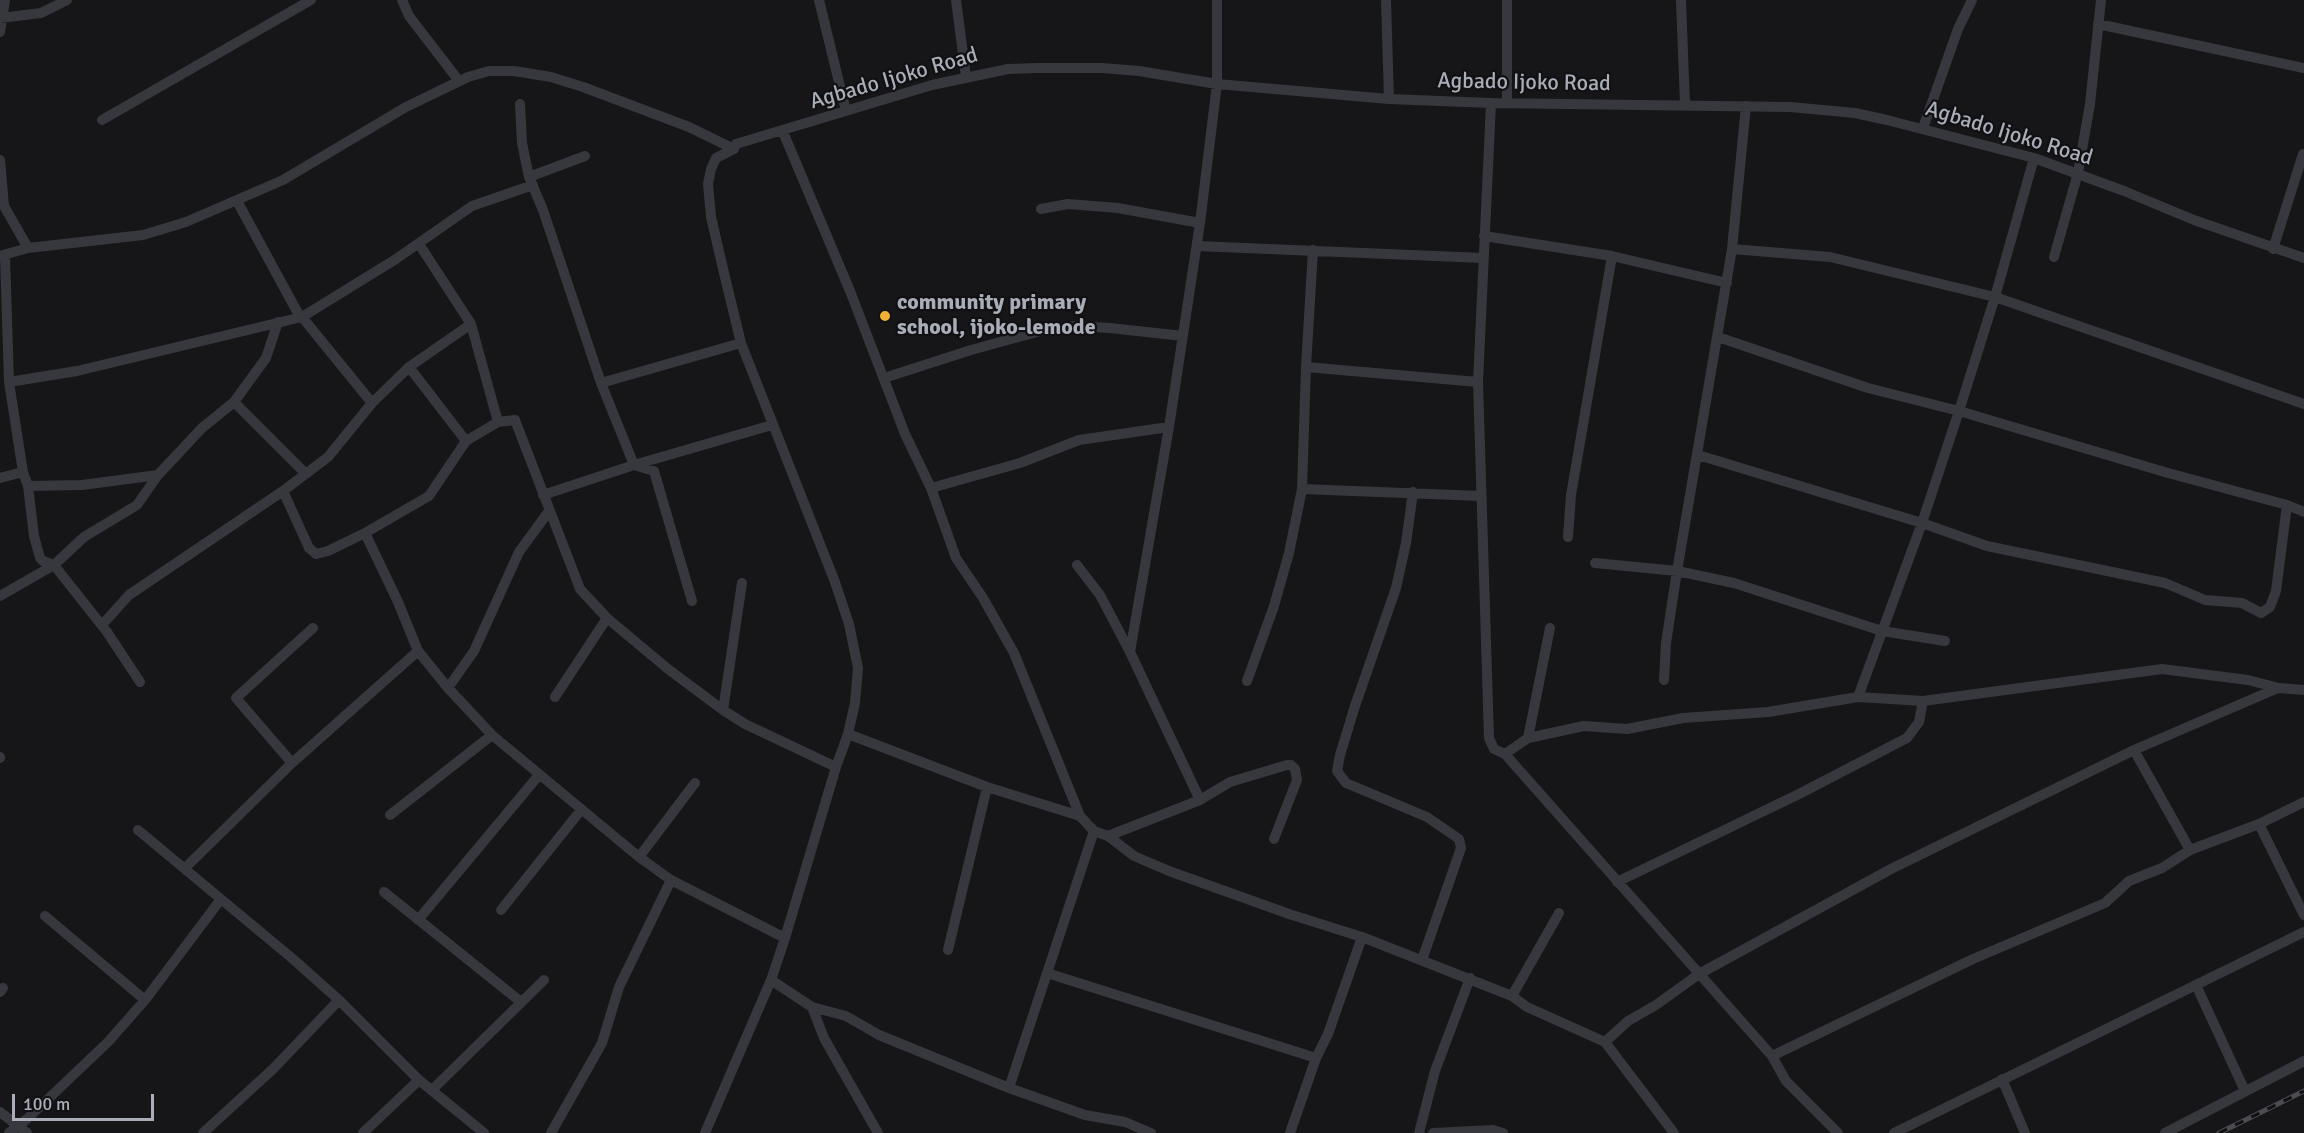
<!DOCTYPE html>
<html>
<head>
<meta charset="utf-8">
<style>
  body { margin:0 }
  #map { position:relative; width:2304px; height:1133px; overflow:hidden; background:#161618; font-family:Signika,sans-serif }
  canvas { display:block }
  .scale { position:absolute; left:12px; top:1094px; width:142px; height:27px; box-sizing:border-box; border:3px solid #a8adb8; border-top:0; padding-left:8px; font-size:18px; line-height:21px; white-space:nowrap; color:#a8adb8; -webkit-text-stroke:4px #111113; paint-order:stroke }
</style>
</head>
<body>
<div id="map">
<canvas width="2304" height="1133"></canvas>
<div class="scale">100 m</div>
</div>
<script>
const c = document.querySelector('canvas').getContext('2d');
c.lineJoin = 'round';
const poly = rows => new Path2D(rows.map(r => 'M' + r).join(''));
function trace(path, color, width, dash) { c.strokeStyle = color; c.lineWidth = width; c.lineCap = dash ? 'butt' : 'round'; c.setLineDash(dash || []); c.stroke(path); }
function label(font, color, halo, rows, align = 'center') {
  c.font = font + ' Signika,sans-serif'; c.lineWidth = 4.5; c.setLineDash([]); c.textBaseline = 'middle'; c.strokeStyle = halo; c.fillStyle = color; for (const [text, x, y, turn = 0] of rows) {
    c.save(); c.translate(x, y); c.rotate((+turn || 0) * Math.PI / 180); c.textAlign = isNaN(turn) ? turn : align; if (halo) c.strokeText(text, 0, 0); c.fillText(text, 0, 0); c.restore();
  }
}
const minor = poly([
  [402,0,409,16,459,81],
  [819,0,846,111],
  [956,0,966,77],
  [1386,0,1389,99],
  [1507,0,1507,103],
  [1681,0,1685,105],
  [0,18,41,13,67,0],
  [2098,24,2304,68],
  [0,32,5,0],
  [1491,103,1478,382,1489,738,1494,749,1505,754,1528,738,1584,726,1627,729,1683,718,1768,712,1858,697,1923,701,2162,669,2248,680,2279,688,2304,690],
  [520,104,522,143,529,177,543,210,601,383,634,465,654,471,692,601],
  [102,120,311,0],
  [1923,128,1958,29,1972,0],
  [783,132,850,291,905,434,931,488,956,558,983,598,1014,653,1080,816],
  [0,160,4,206,28,248],
  [529,177,585,156],
  [237,201,300,317],
  [1041,209,1068,204,1118,208,1200,223],
  [1484,236,1612,256,1727,283],
  [419,244,471,324,498,422],
  [1197,246,1483,258],
  [1732,249,1830,257,1995,297,2304,404],
  [2273,249,2303,154],
  [5,255,9,382,23,472,28,486,34,536,40,558,43,561,54,565,107,632,140,682],
  [0,256,28,248,143,235,186,222,283,180,406,107,468,77,489,71,514,71,551,77,583,87,689,127,734,149],
  [2054,257,2078,173,2090,104,2101,0],
  [302,317,372,403],
  [1718,337,1868,388,1959,411,2168,473,2287,505,2304,512],
  [409,367,471,324],
  [1306,367,1478,382],
  [884,378,971,350,1048,329,1075,326,1110,328,1183,336],
  [9,382,77,371,302,317,396,259,472,206,533,185],
  [601,383,741,343],
  [234,402,306,474],
  [1698,455,1922,523,1987,546,2165,583,2205,600,2242,603,2261,613,2270,607,2276,591,2287,505],
  [0,478,23,472],
  [28,486,82,485,158,475],
  [931,488,1020,463,1079,440,1169,427],
  [1302,489,1481,496],
  [283,491,309,548,316,554,328,551,365,533,429,496,466,441,498,422,515,420,580,589,607,618,668,669,723,710,745,724,836,767],
  [1413,492,1406,543,1396,588,1355,706,1340,755,1337,771,1346,783,1427,817,1459,839,1461,848,1422,960],
  [543,495,634,465,772,425],
  [365,533,398,602,418,651,448,688,492,735,639,857,671,880,785,938],
  [1568,537,1571,495,1612,256],
  [1595,563,1677,571,1734,583,1882,631,1945,641],
  [1077,565,1100,595,1130,652,1200,800],
  [0,596,54,565,84,537,137,505,158,475,202,428,234,402,266,358,278,322],
  [102,625,129,595,283,491,328,457,372,403,409,367,466,441],
  [1130,652,1169,427,1200,223,1217,84,1217,0],
  [1664,680,1666,643,1677,571,1732,249,1746,106],
  [1247,681,1274,606,1289,553,1302,489,1306,367,1313,250],
  [448,688,474,651,519,552,549,511],
  [555,697,607,618],
  [1858,697,1922,523,1959,411,1995,297,2034,158],
  [723,710,742,583],
  [848,734,987,787,1080,816,1094,831,1108,836,1134,856,1169,871,1289,914,1362,937,1512,996,1527,1007,1605,1042,1674,1133],
  [1528,738,1550,628],
  [2134,750,2190,850],
  [1505,754,1772,1056,1786,1081,1838,1133],
  [0,757,0,758],
  [292,763,236,698,313,628],
  [390,815,492,735],
  [2259,824,2304,915],
  [138,830,293,959,339,1000,419,1080,484,1133],
  [1108,836,1200,800,1230,782,1287,765,1291,765,1295,769,1297,780,1274,839],
  [639,857,695,783],
  [185,868,292,763,418,651],
  [1617,882,1799,794,1907,738,1919,722,1923,701],
  [384,892,521,1002],
  [501,910,581,810],
  [45,916,145,1000],
  [418,920,539,775],
  [948,950,987,787],
  [1047,973,1316,1058],
  [771,980,812,1007,846,1016,879,1035,1009,1088,1085,1115,1125,1122,1151,1133],
  [2196,985,2245,1091],
  [0,992,3,988],
  [1512,996,1559,913],
  [812,1007,824,1038,878,1133],
  [1605,1042,1628,1021,1656,1005,1699,974,1891,869,2134,750,2278,688],
  [1772,1056,1973,959,2105,903,2129,881,2162,868,2190,850,2259,824,2304,802],
  [2002,1079,2025,1133],
  [1009,1088,1094,831],
  [432,1090,544,980],
  [0,1112,27,1133],
  [9,1133,27,1119,108,1042,145,1000,221,899],
  [203,1133,273,1069,339,1000],
  [363,1133,419,1080],
  [551,1133,602,1043,619,987,671,880],
  [705,1133,771,980,785,938,836,767,848,734,855,703,858,668,849,624,835,582,741,343,724,273,711,217,708,184,711,169,716,158,734,149,736,144,932,85,1008,69,1037,68,1102,68,1139,71,1217,84,1389,99,1491,103,1790,107,1855,113,1887,120,2034,158,2124,191,2194,220,2304,258],
  [1290,1133,1316,1058,1328,1034,1362,937],
  [1419,1133,1435,1071,1470,978],
  [1433,1133,1493,1130,1503,1133],
  [1894,1133,2304,932],
  [2165,1133,2304,1061]
]);
const rail = poly([
  [2219,1133,2304,1091]
]);
const markers = [
  [885,316,6,"#f2b134"]
];
const streetNames = [
  ["Agbado Ijoko Road",894,79,-16],
  ["Agbado Ijoko Road",1524,83,1],
  ["Agbado Ijoko Road",2009,134,17]
];
const poiNames = [
  ["community primary",897,303],
  ["school, ijoko-lemode",897,328]
];
trace(minor, '#37383d', 10);
trace(rail, '#4a4c52', 5);
trace(rail, '#111113', 3, [9]);
for (const [x, y, r, color] of markers) { const dot = new Path2D(); dot.arc(x, y, r, 0, 2 * Math.PI); c.fillStyle = color; c.fill(dot); trace(dot, '#111113', 2); }
label('22px', '#a8adb8', '#111113', streetNames);
label('bold 22px', '#a8adb8', '#111113', poiNames, 'left');
</script>
</body>
</html>
